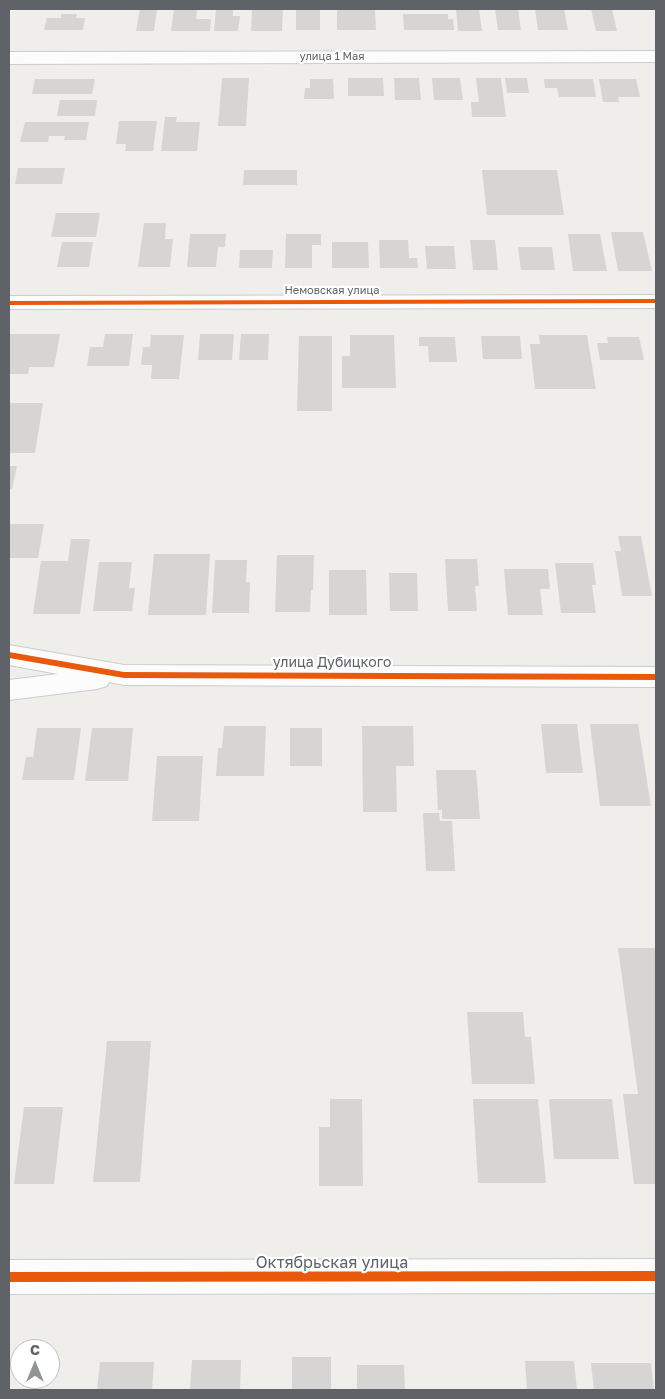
<!DOCTYPE html>
<html>
<head>
<meta charset="utf-8">
<style>
  body { margin:0 }
  #map { position:relative; width:665px; height:1399px; overflow:hidden; background:#efeeea; font-family:"Golos Text",sans-serif }
  canvas { display:block }
  .frame { position:absolute; inset:0; border:10px solid #5f6368; pointer-events:none }
  .north { position:absolute; left:10px; top:1339px; width:50px; height:50px; box-sizing:border-box; background:#fff; border:1px solid #bfc1c3; border-radius:50%; rotate:0deg; font-size:14px; font-weight:700; line-height:20px; text-align:center; color:#5f6368 }
  .north::after { content:''; display:block; margin:auto; width:18px; height:22px; background:#919496; clip-path:polygon(50% 0,100% 100%,50% 72%,0 100%) }
</style>
</head>
<body>
<div id="map">
<canvas width="665" height="1399"></canvas>
<div class="frame"></div>
<div class="north">С</div>
</div>
<script>
const c = document.querySelector('canvas').getContext('2d');
c.lineJoin = 'round';
function fillPath(path, color) { c.fillStyle = color; c.fill(path, 'evenodd'); }
const poly = rows => new Path2D(rows.map(r => 'M' + r).join(''));
function trace(path, color, width, dash) { c.strokeStyle = color; c.lineWidth = width; c.lineCap = dash ? 'butt' : 'round'; c.setLineDash(dash || []); c.stroke(path); }
function label(font, color, halo, rows, align = 'center') {
  c.font = font + ' "Golos Text",sans-serif'; c.lineWidth = 4.5; c.setLineDash([]); c.textBaseline = 'middle'; c.strokeStyle = halo; c.fillStyle = color; for (const [text, x, y, turn = 0] of rows) {
    c.save(); c.translate(x, y); c.rotate((+turn || 0) * Math.PI / 180); c.textAlign = isNaN(turn) ? turn : align; if (halo) c.strokeText(text, 0, 0); c.fillText(text, 0, 0); c.restore();
  }
}
const building = poly([
  [140,9,157,9,154,31,136,31],
  [174,9,197,9,196,19,211,19,210,31,171,31],
  [216,9,233,9,233,16,240,16,238,31,214,31],
  [252,9,283,9,282,31,251,31],
  [296,9,320,9,320,30,296,30],
  [337,9,375,9,376,30,337,30],
  [456,9,479,9,482,31,458,31],
  [495,9,518,9,521,30,498,30],
  [535,9,564,9,568,30,538,30],
  [591,9,612,9,617,31,596,31],
  [61,14,77,14,76,18,85,18,83,30,44,30,47,18,61,18],
  [403,14,448,14,448,19,453,19,454,30,404,30],
  [222,78,249,78,246,126,218,126],
  [348,78,383,78,384,96,348,96],
  [394,78,419,78,421,100,395,100],
  [432,78,460,78,463,100,434,100],
  [476,78,501,78,506,117,472,117,471,102,479,102],
  [505,78,527,78,529,93,507,93],
  [35,79,95,79,92,94,32,94],
  [310,79,333,79,334,99,304,99,305,88,310,88],
  [544,79,593,79,596,97,559,97,557,88,545,88],
  [599,79,636,79,640,97,618,97,619,102,603,102],
  [60,100,97,100,95,116,57,116],
  [165,117,177,117,176,122,200,122,197,151,161,151],
  [119,121,157,121,153,151,125,151,126,144,116,144],
  [25,122,89,122,86,140,64,140,65,136,49,136,48,142,20,142],
  [18,168,65,168,62,184,15,184],
  [244,170,297,170,297,185,243,185],
  [482,170,557,170,564,215,487,215],
  [56,213,100,213,96,237,51,237],
  [144,223,166,223,165,239,173,239,170,267,138,267],
  [611,232,643,232,652,271,618,271],
  [190,234,226,234,225,247,218,247,216,267,187,267],
  [286,234,321,234,321,245,312,245,312,268,285,268],
  [568,234,600,234,607,271,573,271],
  [379,240,408,240,409,258,417,258,418,268,380,268],
  [470,240,495,240,498,270,473,270],
  [62,242,93,242,89,267,57,267],
  [332,242,368,242,369,268,332,268],
  [425,246,454,246,456,269,427,269],
  [518,247,552,247,555,270,521,270],
  [240,250,273,250,272,268,239,268],
  [9,334,60,334,54,367,29,367,28,374,9,374],
  [105,334,133,334,129,366,87,366,90,347,103,347],
  [200,334,234,334,232,360,198,360],
  [241,334,269,334,268,360,239,360],
  [151,335,184,335,179,379,151,379,152,365,141,365,143,347,150,347],
  [350,335,394,335,396,388,342,388,342,356,350,356],
  [539,335,587,335,596,389,535,389,530,344,540,344],
  [299,336,332,336,332,411,297,411],
  [481,336,520,336,522,359,483,359],
  [419,337,455,337,457,362,429,362,428,346,419,346],
  [607,337,639,337,644,360,600,360,597,343,608,343],
  [9,403,43,403,35,453,9,453],
  [9,466,17,466,12,489,9,489],
  [10,524,44,524,38,558,9,558],
  [618,536,641,536,652,596,622,596,615,551,621,551],
  [71,539,90,539,80,614,33,614,41,561,68,561],
  [154,554,210,554,206,615,148,615],
  [277,555,314,555,313,590,311,590,310,612,275,612],
  [445,559,477,559,479,586,475,586,477,611,448,611],
  [215,560,247,560,246,582,250,582,249,613,212,613],
  [99,562,132,562,129,588,135,588,132,611,93,611],
  [555,563,593,563,596,585,592,585,596,613,561,613],
  [504,569,548,569,550,589,540,589,543,615,508,615],
  [329,570,366,570,367,615,329,615],
  [389,573,417,573,418,611,390,611],
  [541,724,577,724,583,773,546,773],
  [590,724,638,724,651,806,600,806],
  [224,726,266,726,264,776,216,776,218,748,222,748],
  [362,726,413,726,414,766,396,766,397,812,363,812],
  [37,728,81,728,74,780,22,780,26,757,33,757],
  [92,728,133,728,128,781,85,781],
  [290,728,322,728,322,766,290,766],
  [157,756,203,756,199,821,152,821],
  [436,770,476,770,480,819,442,819,442,810,438,810],
  [423,813,439,813,440,821,452,821,455,871,426,871],
  [618,948,656,948,656,1184,634,1184,623,1094,638,1094],
  [467,1012,523,1012,525,1037,531,1037,535,1084,472,1084],
  [107,1041,151,1041,140,1182,93,1182],
  [330,1099,362,1099,363,1186,319,1186,319,1127,330,1127],
  [473,1099,538,1099,546,1183,478,1183],
  [549,1099,612,1099,619,1159,554,1159],
  [24,1107,63,1107,54,1184,14,1184],
  [292,1357,331,1357,331,1390,292,1390],
  [192,1360,241,1360,240,1390,190,1390],
  [525,1361,574,1361,577,1390,527,1390],
  [100,1362,154,1362,152,1390,97,1390],
  [591,1363,651,1363,654,1390,594,1390],
  [357,1365,404,1365,405,1390,357,1390]
]);
const minor = poly([
  [9,52,656,51,656,62,9,64,9,52],
  [656,295,656,308,9,309,9,296,656,295],
  [9,645,124,665,656,667,656,687,124,685,109,682,107,686,97,689,9,700,9,680,58,674,9,665,9,645],
  [656,1259,656,1293,9,1294,9,1260,656,1259]
]);
const cycleway = poly([
  [656,299,656,303,9,305,9,301,656,299],
  [9,652,124,672,656,674,656,680,124,678,9,658,9,652],
  [656,1271,656,1281,9,1282,9,1272,656,1271]
]);
const farStreetnames = [
  ["улица 1 Мая",332,57],
  ["Немовская улица",332,291]
];
const streetNames = [
  ["улица Дубицкого",332,663]
];
const nearStreetnames = [
  ["Октябрьская улица",332,1263]
];
fillPath(building, '#d6d5d3');
trace(minor, '#cbcccc', 2);
fillPath(minor, '#fdfcfc');
fillPath(cycleway, '#e8590c');
label('11px', '#5f6368', '#fff', farStreetnames);
label('14px', '#5f6368', '#fff', streetNames);
label('16px', '#5f6368', '#fff', nearStreetnames);
</script>
</body>
</html>
